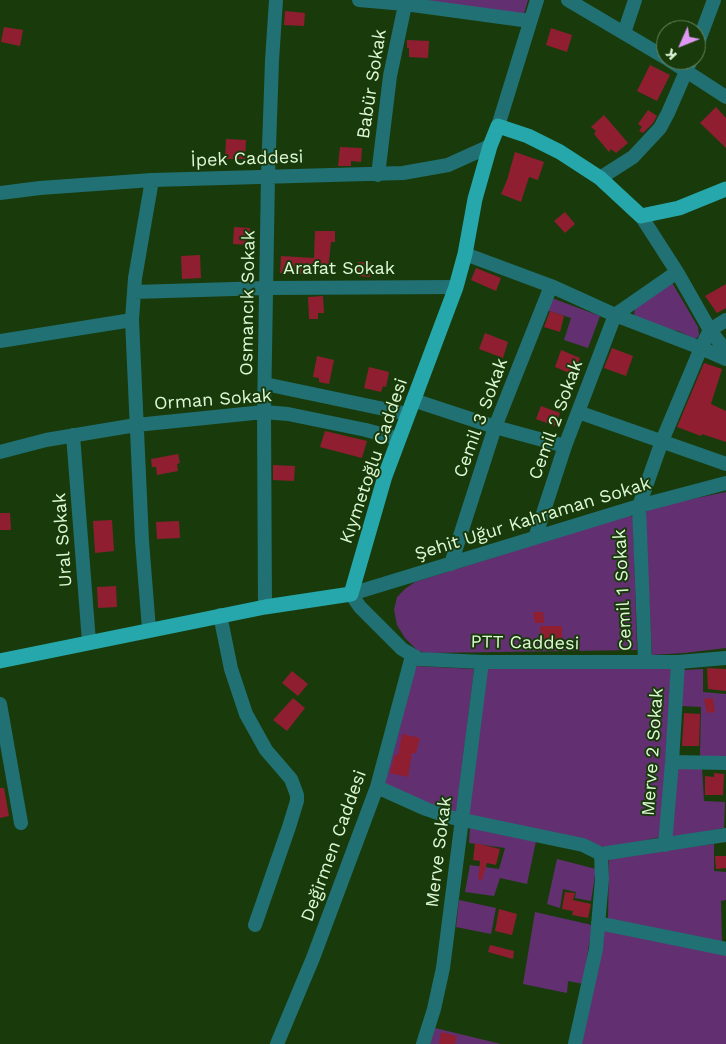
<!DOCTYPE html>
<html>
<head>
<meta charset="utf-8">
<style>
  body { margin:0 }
  #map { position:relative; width:726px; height:1044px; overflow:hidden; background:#193b0b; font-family:"Work Sans",sans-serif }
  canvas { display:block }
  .north { position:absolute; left:656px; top:20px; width:50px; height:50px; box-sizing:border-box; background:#193b0b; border:1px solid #68875c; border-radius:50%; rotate:226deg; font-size:14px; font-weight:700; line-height:20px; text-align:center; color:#def8d6 }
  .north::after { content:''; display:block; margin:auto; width:18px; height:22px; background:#de98f3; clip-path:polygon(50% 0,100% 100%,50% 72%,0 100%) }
</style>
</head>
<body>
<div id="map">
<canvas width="726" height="1044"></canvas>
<div class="north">K</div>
</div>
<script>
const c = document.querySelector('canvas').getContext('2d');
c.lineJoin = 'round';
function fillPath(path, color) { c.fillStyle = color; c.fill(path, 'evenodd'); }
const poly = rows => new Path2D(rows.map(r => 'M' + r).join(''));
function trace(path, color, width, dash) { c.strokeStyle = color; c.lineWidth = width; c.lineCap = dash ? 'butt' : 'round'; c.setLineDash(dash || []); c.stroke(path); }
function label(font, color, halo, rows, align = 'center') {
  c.font = font + ' "Work Sans",sans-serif'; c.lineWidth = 4; c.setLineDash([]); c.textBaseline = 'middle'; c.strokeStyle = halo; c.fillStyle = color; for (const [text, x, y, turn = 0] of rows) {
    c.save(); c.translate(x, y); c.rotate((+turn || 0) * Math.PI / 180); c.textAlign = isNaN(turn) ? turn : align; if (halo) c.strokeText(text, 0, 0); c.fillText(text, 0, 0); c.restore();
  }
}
const green = poly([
  [410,0,528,0,524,14],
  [671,281,698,327,699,335,697,338,693,338,678,331,655,326,637,318,634,314,635,309],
  [549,297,600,316,588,348,564,340,571,318,546,310],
  [726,492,726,648,684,653,652,655,645,517,648,508],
  [629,515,633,517,637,650,428,653,418,651,405,638,397,625,394,610,397,597,405,589,415,582],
  [413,666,474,669,456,814,383,785],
  [671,668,661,837,608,848,469,816,483,674,489,669],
  [703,669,703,692,726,694,726,759,700,756,701,707,681,706,684,670],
  [673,767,702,768,704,801,725,802,724,828,670,838],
  [470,826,536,841,527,884,500,878,494,896,465,892,470,865,499,869,505,848,469,843],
  [714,844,714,871,726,872,726,900,721,901,722,944,608,922,609,857],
  [557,859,596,869,591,901,575,898,576,892,563,889,560,908,547,904],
  [459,900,496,908,491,934,456,927],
  [535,912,592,925,583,984,568,981,567,993,523,984],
  [602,930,726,953,726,1044,580,1044],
  [435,1028,501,1044,430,1044]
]);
const building = poly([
  [285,11,305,13,304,26,284,25],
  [4,27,23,30,20,46,1,42],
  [551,28,572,35,567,52,546,45],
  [407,40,429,41,428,58,409,57,409,48,407,48],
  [650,65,670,75,657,101,637,91],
  [716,107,726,118,726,148,700,123],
  [648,110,657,116,653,123,643,133,639,131,642,127,638,124],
  [604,115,628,143,616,153,611,149,609,152,594,134,596,131,591,127],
  [226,139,246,140,245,159,225,159],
  [340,147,362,148,361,162,351,161,351,166,338,166],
  [515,152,544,162,538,180,529,177,521,202,501,194,507,180],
  [565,212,575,224,565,233,554,221],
  [234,227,250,228,249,245,233,244],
  [315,231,335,231,335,242,331,242,328,270,302,267,302,274,280,273,281,256,314,258],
  [200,255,201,278,182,279,181,256],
  [358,262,371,263,370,277,358,276],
  [476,268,501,278,496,291,471,280],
  [726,284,726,308,717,313,705,296],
  [323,296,324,313,318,313,318,319,309,319,308,297],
  [550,311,564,316,560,332,544,327],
  [485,333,508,342,503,358,479,349],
  [612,348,633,356,626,376,604,368],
  [561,350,580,358,574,375,555,367],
  [317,356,334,360,329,384,319,382,319,378,313,377],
  [704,363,722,369,711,404,726,411,726,442,702,434,701,436,677,427],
  [369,367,389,372,386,387,383,386,381,392,364,388],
  [541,406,560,413,555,426,536,419],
  [325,431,367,441,362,458,320,447],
  [178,454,180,463,177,464,178,471,157,475,156,467,152,467,151,459],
  [273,465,295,466,294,481,273,480],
  [0,513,10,513,11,530,0,530],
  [112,520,114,551,95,553,93,521],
  [179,521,180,538,157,539,156,522],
  [116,586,117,607,98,608,97,587],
  [533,612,543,612,544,623,535,623],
  [540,626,562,626,562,643,541,643],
  [707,668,726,669,726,691,708,689],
  [292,671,308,684,298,696,282,683],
  [293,698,305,708,287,731,273,720],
  [713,698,715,712,707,713,704,699],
  [684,713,700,714,699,746,682,746],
  [402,734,420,738,416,753,412,753,408,777,390,773,395,754,398,755],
  [714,773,724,774,723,795,705,795,705,776,714,777],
  [0,788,4,788,9,816,0,818],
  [475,843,500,849,496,865,487,863,482,880,478,879,480,861,473,860],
  [715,856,726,856,726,868,716,869],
  [565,892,575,893,573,900,591,904,588,918,572,915,573,911,562,909],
  [499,909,517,914,512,935,495,931],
  [490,945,514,951,513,959,488,952],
  [441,1032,457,1036,455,1044,439,1044]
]);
const minor = poly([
  [359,0,405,4,530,21],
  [568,0,666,58],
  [624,33,635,0],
  [696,48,714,0],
  [669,60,726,97],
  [498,126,537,0],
  [378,175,390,76,406,0],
  [600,178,633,157,660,128,668,113,691,60],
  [0,193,40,188,152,180,403,173,448,165,490,146],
  [641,216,677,272,710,330,726,351],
  [465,254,551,286,615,315,701,348,662,441,639,506,645,662],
  [134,292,267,288,456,287],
  [726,320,710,330,701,348,726,359],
  [0,341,132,320],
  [265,384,408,414],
  [413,400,495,427,565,446],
  [578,412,726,464],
  [73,435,89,642],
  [0,452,46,440,136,425,264,412,288,414,366,430,399,439],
  [726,483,639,506,351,594,360,607,402,649,419,659,482,662,678,662,726,658],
  [535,538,565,446,615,315,677,272],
  [451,564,495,427,551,286],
  [265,607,264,412,268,176,272,61,276,0],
  [220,615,231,669,246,714,266,750,291,779,297,795,297,801,289,827,255,925],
  [149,629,142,541,132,320,135,278,152,180],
  [0,704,21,823],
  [672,762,726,763],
  [377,787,426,809,449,817,583,845,601,854,726,835],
  [665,845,672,762,678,662],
  [598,923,726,949],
  [277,1044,313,958,377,787,412,656],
  [423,1044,434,1009,443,968,482,662],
  [575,1044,596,949,602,879,601,854]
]);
const major = poly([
  [0,661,265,607,351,594,385,476,456,287,465,254,475,199,490,146,498,126,528,136,560,152,600,178,641,216,679,208,726,189]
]);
const streetNames = [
  ["Babür Sokak",372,84,-81],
  ["İpek Caddesi",247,159,-2],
  ["Arafat Sokak",339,269],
  ["Osmancık Sokak",248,303,-89],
  ["Orman Sokak",213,400,-4],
  ["Cemil 3 Sokak",481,418,-70],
  ["Cemil 2 Sokak",556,420,-70],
  ["Kıymetoğlu Caddesi",374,461,-71],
  ["Şehit Uğur Kahraman Sokak",533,519,-17],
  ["Ural Sokak",63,540,-94],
  ["Cemil 1 Sokak",623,590,-93],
  ["PTT Caddesi",525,643,1],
  ["Merve 2 Sokak",653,752,-86],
  ["Değirmen Caddesi",334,846,-70],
  ["Merve Sokak",439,852,-83]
];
fillPath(green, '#623071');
fillPath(building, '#8f1f30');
trace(minor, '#217073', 14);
trace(major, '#26a7ab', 15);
label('18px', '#def8d6', '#193b0b', streetNames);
</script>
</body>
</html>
